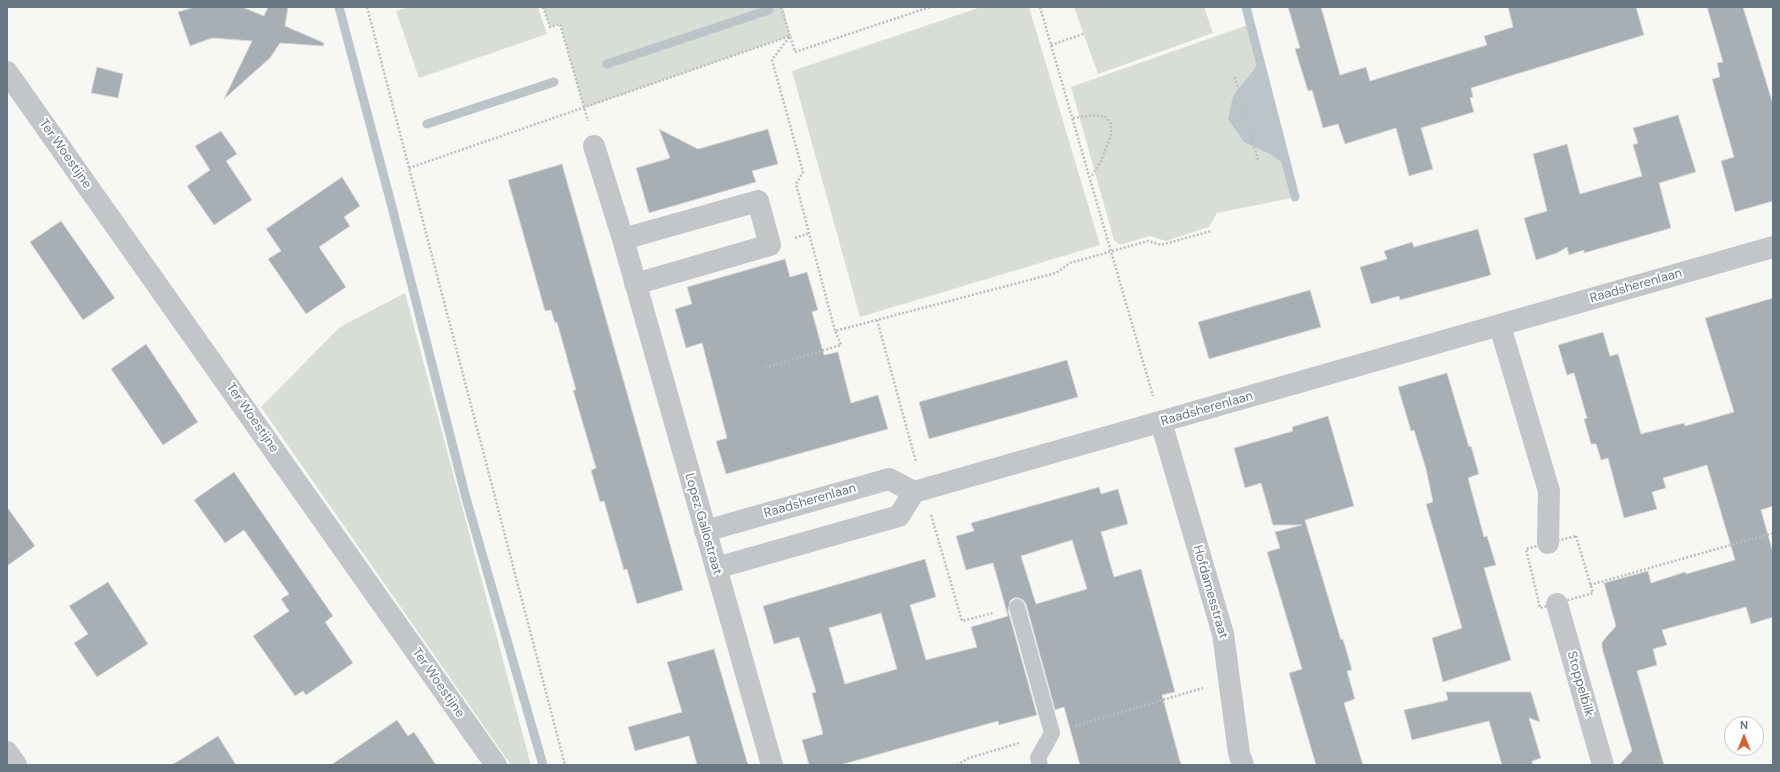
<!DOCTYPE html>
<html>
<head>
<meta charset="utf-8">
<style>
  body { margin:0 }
  #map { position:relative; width:1780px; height:772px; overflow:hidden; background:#f7f7f4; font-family:"DM Sans",sans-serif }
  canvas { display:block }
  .frame { position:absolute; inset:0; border:8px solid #677683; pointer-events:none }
  .north { position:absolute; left:1724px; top:716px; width:40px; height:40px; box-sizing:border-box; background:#fff; border:1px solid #c2c8cd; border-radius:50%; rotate:0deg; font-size:11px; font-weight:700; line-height:16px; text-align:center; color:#677683 }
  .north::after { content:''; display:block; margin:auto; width:14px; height:18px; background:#da5f31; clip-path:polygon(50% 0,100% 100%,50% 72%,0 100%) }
</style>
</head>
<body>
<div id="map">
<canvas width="1780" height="772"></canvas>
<div class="frame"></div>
<div class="north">N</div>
</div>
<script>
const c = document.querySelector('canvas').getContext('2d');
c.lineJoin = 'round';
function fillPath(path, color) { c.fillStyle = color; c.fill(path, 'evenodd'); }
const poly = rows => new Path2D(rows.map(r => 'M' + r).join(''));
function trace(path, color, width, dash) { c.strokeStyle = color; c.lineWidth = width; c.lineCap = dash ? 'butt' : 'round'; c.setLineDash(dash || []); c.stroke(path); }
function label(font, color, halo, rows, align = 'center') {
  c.font = font + ' "DM Sans",sans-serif'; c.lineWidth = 4; c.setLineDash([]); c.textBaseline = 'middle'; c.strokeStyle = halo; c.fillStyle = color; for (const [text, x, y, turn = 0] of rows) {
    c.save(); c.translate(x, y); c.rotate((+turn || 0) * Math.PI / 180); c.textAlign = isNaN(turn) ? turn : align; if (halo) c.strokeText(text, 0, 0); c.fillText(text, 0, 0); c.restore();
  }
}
const green = poly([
  [409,7,538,7,547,34,419,78,396,11],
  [543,7,783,7,790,36,584,108,560,24,550,27],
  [981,7,1029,7,1100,245,860,317,792,71],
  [1074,7,1204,7,1213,33,1098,74],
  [1248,25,1292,198,1217,213,1209,227,1166,241,1150,236,1123,244,1119,244,1114,240,1071,87],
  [405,293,531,765,511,765,261,407,340,327]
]);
const water = poly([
  [1260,62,1287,166,1270,154,1244,142,1228,119,1233,96]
]);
const stream = poly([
  [339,7,392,207,466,498,543,765],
  [1246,7,1295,197],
  [607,64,769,10],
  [427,124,554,82]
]);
const building = poly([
  [194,7,242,7,264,16,268,7,288,7,285,26,324,43,323,46,280,43,270,58,224,99,252,41,212,38,190,46,178,12,194,7],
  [1288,7,1321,7,1340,75,1366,67,1370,81,1487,45,1484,36,1513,27,1508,7,1636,7,1644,35,1471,88,1473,97,1470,98,1474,112,1421,128,1433,169,1409,176,1396,128,1345,144,1338,124,1323,128,1312,90,1308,91,1295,49,1300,48,1288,7],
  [1707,7,1743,7,1773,104,1773,201,1735,212,1721,161,1734,157,1712,79,1720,77,1717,63,1723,62,1707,7],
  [97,67,123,74,118,98,91,93,97,67],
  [1678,115,1696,172,1659,183,1671,228,1584,253,1584,250,1569,255,1567,247,1557,253,1536,260,1524,218,1547,211,1533,154,1567,144,1580,194,1642,176,1633,145,1638,143,1633,128,1678,115],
  [659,129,698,149,768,129,778,164,752,171,756,182,649,213,636,168,670,158,659,129],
  [221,131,237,154,226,161,252,200,214,225,187,186,210,170,195,146,221,131],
  [562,164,683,590,637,604,627,569,624,570,604,501,600,502,591,470,596,468,573,390,576,390,567,358,557,322,555,323,551,310,545,311,508,180,562,164],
  [342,177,360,206,344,217,350,226,319,247,346,287,306,314,268,259,281,251,266,229,342,177],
  [61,221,115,298,83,320,30,242,61,221],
  [1478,229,1491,275,1400,300,1399,296,1371,304,1360,267,1387,259,1384,251,1412,242,1414,247,1478,229],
  [785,259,790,277,807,272,818,310,812,312,824,355,838,352,851,403,878,395,888,429,726,474,716,441,727,438,702,343,686,348,675,309,692,304,687,287,785,259],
  [1310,290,1321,327,1209,359,1198,322,1310,290],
  [1773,298,1773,506,1761,510,1773,553,1773,617,1751,624,1746,607,1662,630,1667,645,1653,649,1657,665,1637,671,1664,765,1619,765,1632,751,1602,648,1602,642,1616,626,1604,583,1648,571,1651,583,1685,572,1686,574,1735,560,1707,465,1663,478,1666,488,1652,492,1657,509,1624,518,1608,458,1601,460,1596,444,1591,444,1584,419,1587,418,1574,373,1567,375,1558,345,1603,332,1610,356,1618,354,1641,434,1684,423,1685,426,1734,412,1705,318,1773,298],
  [146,344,198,422,163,445,111,369,146,344],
  [1067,360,1078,397,929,439,919,402,1067,360],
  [1447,373,1469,447,1471,446,1479,474,1468,478,1484,537,1487,536,1496,565,1484,568,1511,660,1443,682,1432,638,1462,628,1426,504,1433,502,1426,469,1414,430,1411,431,1398,387,1447,373],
  [1328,416,1354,506,1305,520,1341,640,1343,639,1352,670,1347,671,1355,699,1344,703,1363,765,1316,765,1289,673,1302,669,1267,552,1280,548,1275,532,1302,525,1273,525,1261,483,1245,488,1234,448,1293,431,1292,427,1328,416],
  [234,472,333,616,325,622,353,663,306,695,303,691,295,696,253,636,289,611,281,599,289,594,244,530,225,543,194,500,234,472],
  [1099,487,1101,494,1118,489,1128,524,1101,532,1114,577,1141,569,1175,692,1162,695,1181,765,1080,765,1064,707,1055,710,1026,604,1023,600,1019,598,1014,598,1010,601,1008,610,1037,715,999,725,998,721,840,765,809,765,802,740,823,734,812,693,816,692,799,637,774,644,763,606,925,559,936,597,910,605,926,660,977,647,971,627,1008,616,993,563,966,570,956,536,974,531,971,523,1099,487],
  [1072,540,1087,589,1036,604,1021,556,1072,540],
  [881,613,897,669,845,684,829,628,881,613],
  [7,507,35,546,7,566,7,507],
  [108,582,148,644,97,677,74,643,88,634,69,606,108,582],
  [714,649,748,765,697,765,689,736,635,751,628,727,682,712,667,662,714,649],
  [1446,692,1531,692,1540,722,1529,718,1541,758,1532,761,1533,765,1502,765,1489,721,1412,740,1404,710,1448,700,1446,692],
  [397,720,408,736,414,732,436,765,331,765,397,720],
  [218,736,236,765,172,765,218,736]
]);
const path = poly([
  [367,7,565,765],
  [543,7,550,27,560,24,588,121],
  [781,7,790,36,772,60,803,172,796,184,835,331,1056,273,1070,263,1148,241,1161,245,1211,231],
  [1040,7,1153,396],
  [1051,45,1083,34],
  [1235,77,1258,160],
  [1073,118,1094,115,1106,117,1111,124,1111,135,1101,161,1091,177],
  [409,168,790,36,795,52,930,7],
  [795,238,810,233],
  [877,320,916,462],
  [765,368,841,345,835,331],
  [931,515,962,621,993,613],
  [1576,536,1593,593,1540,608,1526,549,1576,536],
  [1590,585,1773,533],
  [1075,726,1203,688],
  [957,765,969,758,1019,743]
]);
const service = poly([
  [1017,607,1052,733,1038,758,1040,765]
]);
const minor = poly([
  [7,72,496,765],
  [594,146,623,239,772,765],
  [623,239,758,201,770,245,635,284],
  [1500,326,1549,491,1548,543],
  [1161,422,1223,634,1239,753,1243,765],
  [705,531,889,479,914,492,1773,247],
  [716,568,899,516,914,492],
  [1557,604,1603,765],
  [7,752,16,765]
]);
const streetNames = [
  ["Ter Woestijne",65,154,55],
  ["Raadsherenlaan",1636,286,-16],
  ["Raadsherenlaan",1207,409,-16],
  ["Ter Woestijne",252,418,55],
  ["Raadsherenlaan",810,501,-16],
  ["Lopez Gallostraat",703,524,74],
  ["Hofdamesstraat",1210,592,74],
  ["Ter Woestijne",438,683,55],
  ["Stoppelbilk",1580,684,74]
];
fillPath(green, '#d8ded5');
fillPath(water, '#bbc4c9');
trace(stream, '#bbc4c9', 9);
fillPath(building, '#a7afb4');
trace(building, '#d8d8d6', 1);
trace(path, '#bcbec0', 2.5, [2, 2]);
trace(service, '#c2c6c9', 16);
trace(minor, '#c2c6c9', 22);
label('13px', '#677683', '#fff', streetNames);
</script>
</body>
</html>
